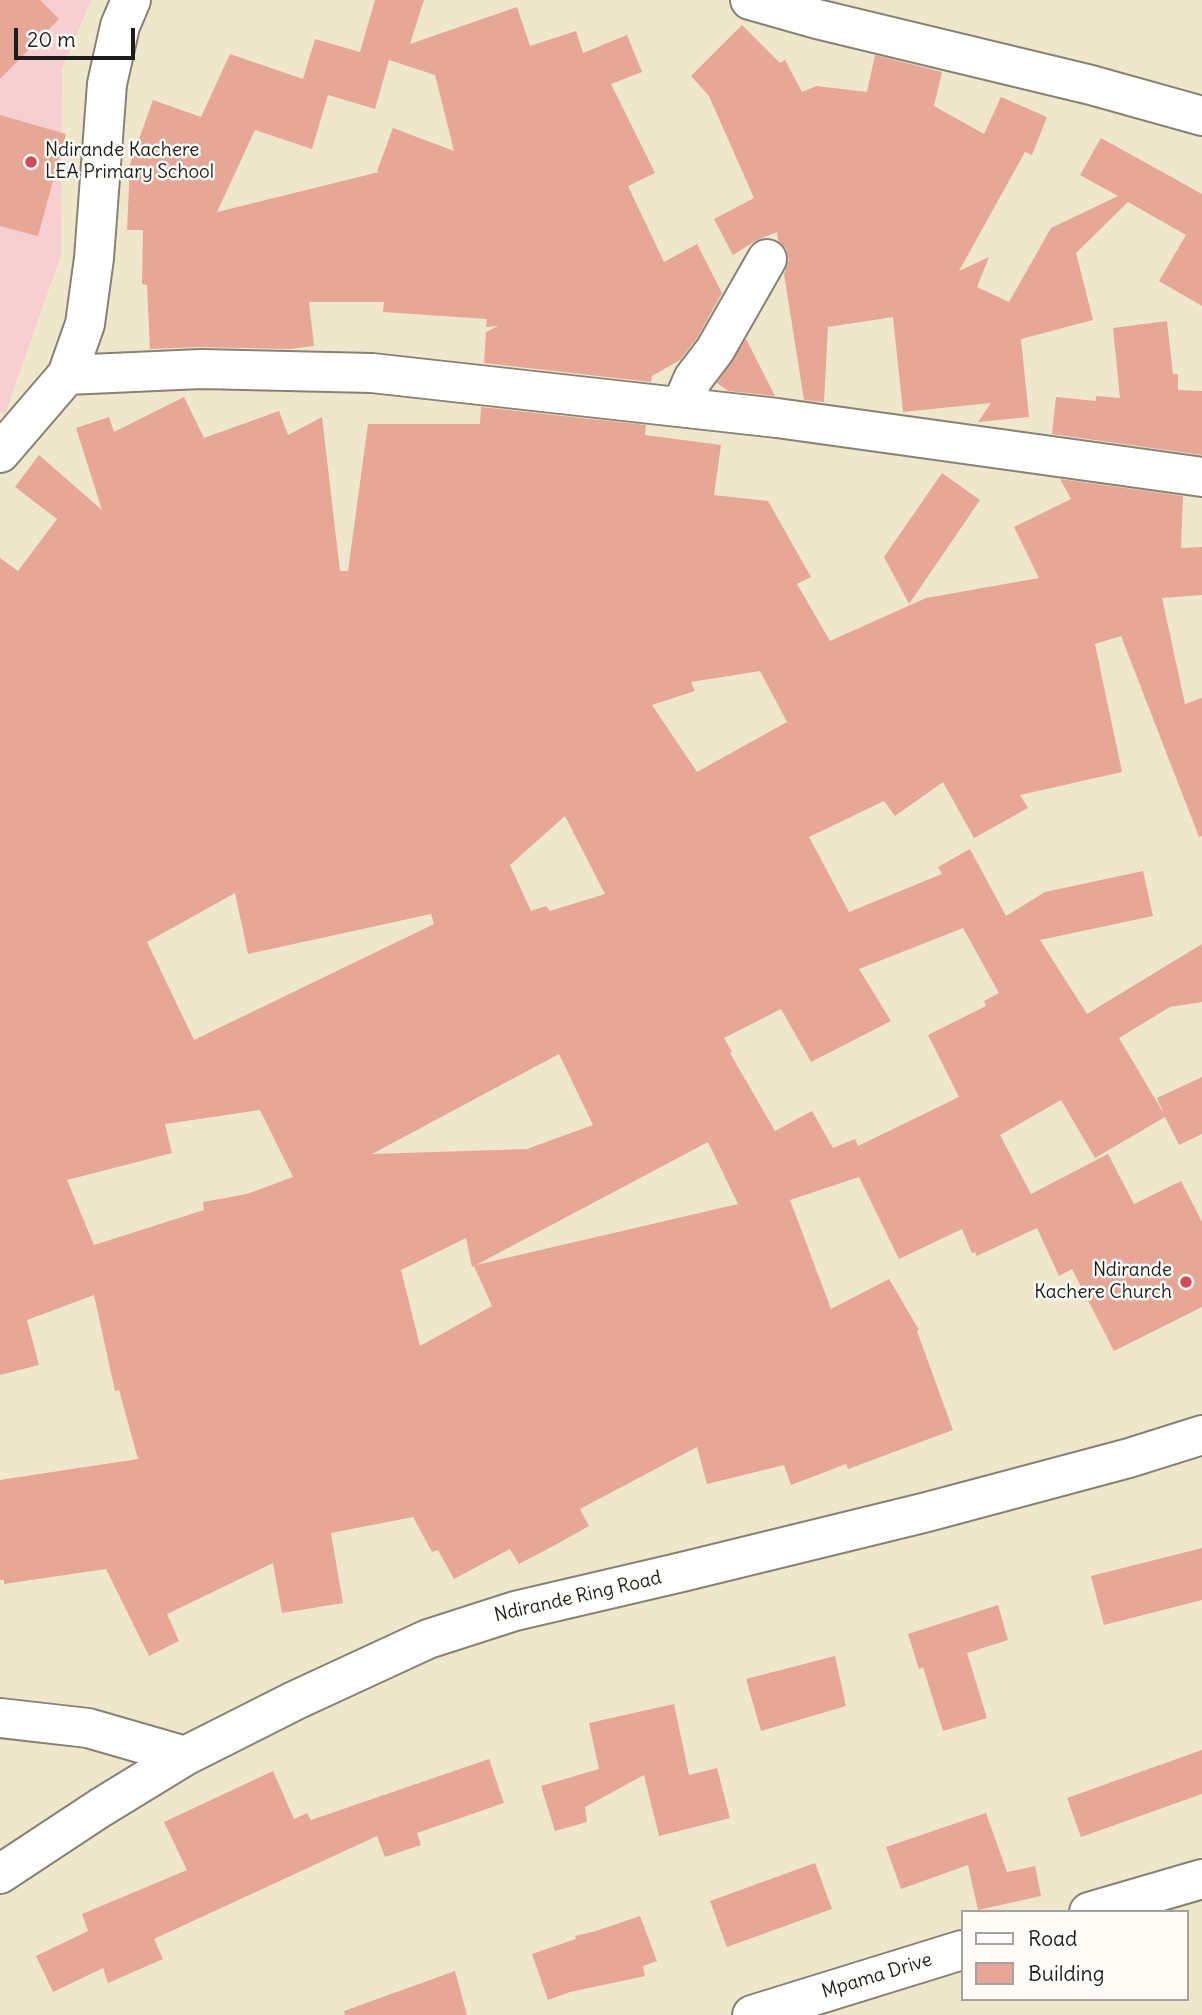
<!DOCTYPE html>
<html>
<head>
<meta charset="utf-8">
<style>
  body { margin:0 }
  #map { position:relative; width:1202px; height:2015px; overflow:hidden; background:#efe7cb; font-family:Delius,sans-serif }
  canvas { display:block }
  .legend { position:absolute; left:961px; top:1910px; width:228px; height:91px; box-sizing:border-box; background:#fdfcf7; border:2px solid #a3a29f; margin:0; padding:9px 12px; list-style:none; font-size:21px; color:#1c1c1c }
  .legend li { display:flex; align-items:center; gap:14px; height:35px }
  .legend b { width:35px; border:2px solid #a3a29f }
  .scale { position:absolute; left:14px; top:28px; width:121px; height:32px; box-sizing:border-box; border:4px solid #1c1c1c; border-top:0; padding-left:9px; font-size:21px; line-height:24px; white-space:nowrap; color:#1c1c1c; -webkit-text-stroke:5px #fdfcf7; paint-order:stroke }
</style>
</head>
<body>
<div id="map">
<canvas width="1202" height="2015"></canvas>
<ul class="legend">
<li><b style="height:9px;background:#fff"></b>Road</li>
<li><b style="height:19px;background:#e6a796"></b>Building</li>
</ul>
<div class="scale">20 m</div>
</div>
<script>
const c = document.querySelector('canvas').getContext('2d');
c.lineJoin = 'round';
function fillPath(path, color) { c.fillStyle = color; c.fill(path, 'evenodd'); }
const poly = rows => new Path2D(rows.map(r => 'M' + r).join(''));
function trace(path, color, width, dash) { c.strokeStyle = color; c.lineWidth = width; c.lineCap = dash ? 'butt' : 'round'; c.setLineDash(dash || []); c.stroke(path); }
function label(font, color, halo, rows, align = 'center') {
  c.font = font + ' Delius,sans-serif'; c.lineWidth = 5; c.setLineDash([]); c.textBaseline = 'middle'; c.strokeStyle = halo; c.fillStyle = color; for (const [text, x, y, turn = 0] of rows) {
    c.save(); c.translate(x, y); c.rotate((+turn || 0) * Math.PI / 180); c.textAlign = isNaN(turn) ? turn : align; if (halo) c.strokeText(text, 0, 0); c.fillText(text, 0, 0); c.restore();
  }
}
const built = poly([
  [0,0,91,0,62,69,61,255,5,414,0,411]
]);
const building = poly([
  [0,0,40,0,59,19,0,79],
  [375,0,424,0,410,44,517,7,530,46,576,31,583,53,627,35,642,72,611,84,655,173,628,186,664,262,697,244,722,293,697,338,680,360,652,376,651,382,484,363,486,332,498,326,486,327,487,319,383,312,384,302,309,302,314,346,290,349,201,347,150,349,147,285,142,284,143,230,127,230,130,164,153,100,201,117,230,54,303,79,315,39,360,52],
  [389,60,435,75,454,151,393,128,377,171,379,172,217,212,255,130,312,149,328,95,375,109],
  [742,25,780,63,785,60,802,92,816,86,867,92,875,55,942,72,934,106,984,134,1001,97,1047,117,1032,155,1025,152,959,271,989,257,977,287,1009,302,1051,228,1118,196,1080,175,1101,138,1202,194,1202,306,1159,281,1186,235,1128,202,1076,253,1093,320,1021,339,1029,417,978,422,991,403,903,412,893,317,828,327,824,402,804,400,784,274,789,260,786,249,778,240,777,232,757,240,733,255,714,219,754,198,709,96,691,76],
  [0,115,66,134,38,236,0,226],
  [1167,321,1173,374,1178,374,1178,390,1202,391,1202,455,1052,434,1056,397,1096,401,1096,396,1120,398,1113,328],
  [746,339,775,396,728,391,717,383],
  [184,397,204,438,279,411,288,435,322,417,340,571,348,571,368,424,480,424,481,407,646,425,645,435,721,445,714,495,768,501,811,577,797,584,830,641,926,598,1039,578,1014,527,1071,499,1060,479,1183,496,1181,548,1202,547,1202,595,1162,598,1185,704,1202,698,1202,836,1199,837,1121,636,1095,644,1122,772,1020,795,1028,808,974,838,943,782,895,816,884,801,809,837,849,912,942,874,938,867,970,849,1006,916,1045,892,1143,871,1153,916,1040,940,1087,1014,1202,944,1202,1002,1170,1007,1119,1038,1164,1114,1157,1098,1202,1077,1202,1134,1179,1145,1165,1117,1095,1158,1061,1100,1000,1135,1031,1194,1108,1154,1134,1204,1181,1181,1202,1222,1202,1307,1114,1351,1072,1269,1059,1276,1037,1228,977,1256,975,1252,972,1253,962,1229,899,1259,859,1177,790,1200,831,1309,889,1279,919,1330,917,1331,953,1430,848,1469,846,1464,791,1485,784,1465,707,1484,697,1447,580,1509,589,1526,557,1544,519,1564,510,1549,454,1579,438,1550,432,1552,413,1517,331,1533,343,1603,282,1613,273,1563,167,1614,179,1641,149,1656,106,1569,4,1584,4,1580,0,1580,0,1480,138,1459,119,1390,115,1391,94,1295,27,1320,39,1365,0,1375,0,558,18,571,57,519,15,487,39,455,102,510,76,428,109,417,114,432],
  [760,671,787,722,697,772,652,705,695,691,691,682],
  [565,816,605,894,550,911,546,906,531,911,510,865],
  [235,893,248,954,431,914,434,924,194,1040,147,942],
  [963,928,999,993,984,1001,986,1006,928,1035,959,1097,858,1146,855,1139,833,1148,812,1111,775,1131,730,1053,732,1052,724,1038,781,1009,811,1062,891,1021,859,969],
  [559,1054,593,1125,527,1149,372,1154],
  [260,1110,293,1177,247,1194,203,1202,204,1210,94,1245,67,1180,172,1153,165,1124],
  [708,1142,738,1204,476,1265],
  [466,1238,472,1267,474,1266,492,1306,420,1346,401,1270],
  [942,473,980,500,909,604,884,557],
  [1202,1548,1202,1600,1104,1625,1091,1576],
  [998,1605,1008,1640,967,1653,987,1718,943,1731,923,1667,919,1669,908,1634],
  [835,1656,846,1706,761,1731,746,1679],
  [674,1704,689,1775,717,1768,730,1818,659,1836,644,1775,585,1807,587,1822,555,1831,541,1786,599,1769,589,1723],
  [1202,1750,1202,1794,1081,1837,1067,1798],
  [489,1759,504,1803,417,1833,421,1845,385,1857,377,1836,154,1939,163,1959,108,1983,103,1968,53,1992,36,1956,88,1931,82,1914,187,1870,164,1822,273,1771,294,1819,307,1813,311,1820],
  [986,1813,1007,1872,1035,1866,1041,1896,978,1910,968,1865,901,1889,886,1847],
  [815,1863,832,1909,727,1947,710,1901],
  [640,1916,657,1961,643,1966,645,1976,570,1992,548,2000,532,1954,576,1939,575,1936,596,1931],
  [455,1971,467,2015,345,2015,344,2011]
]);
const minor = poly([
  [750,0,817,19,1091,85,1202,116],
  [67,375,201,369,372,373,777,418,1202,477],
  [681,407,693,379,715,350,767,259],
  [0,453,67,375,85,324,94,258,107,84,120,26,131,0],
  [0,1718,88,1728,185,1756],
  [0,1874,100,1808,185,1756,296,1700,428,1639,515,1611,682,1572,927,1512,1129,1458,1202,1435],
  [1089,1912,1202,1879],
  [752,2015,962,1950]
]);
const markers = [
  [31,162,7,"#d1495b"],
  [1186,1282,7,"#d1495b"]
];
const poiNames = [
  ["Ndirande Kachere",45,151],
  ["LEA Primary School",45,173],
  ["Ndirande",1172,1271,"right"],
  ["Kachere Church",1172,1293,"right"]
];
const streetNames = [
  ["Ndirande Ring Road",578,1597,-13],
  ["Mpama Drive",877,1976,-17]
];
fillPath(built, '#f7cfd1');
fillPath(building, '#e6a796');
trace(minor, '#868274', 42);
trace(minor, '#fff', 38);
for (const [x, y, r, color] of markers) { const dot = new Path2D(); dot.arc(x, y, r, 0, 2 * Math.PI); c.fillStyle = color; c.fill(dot); trace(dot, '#fdfcf7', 2.5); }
label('19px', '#1c1c1c', '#fdfcf7', poiNames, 'left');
label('19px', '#1c1c1c', '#fdfcf7', streetNames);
</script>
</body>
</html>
